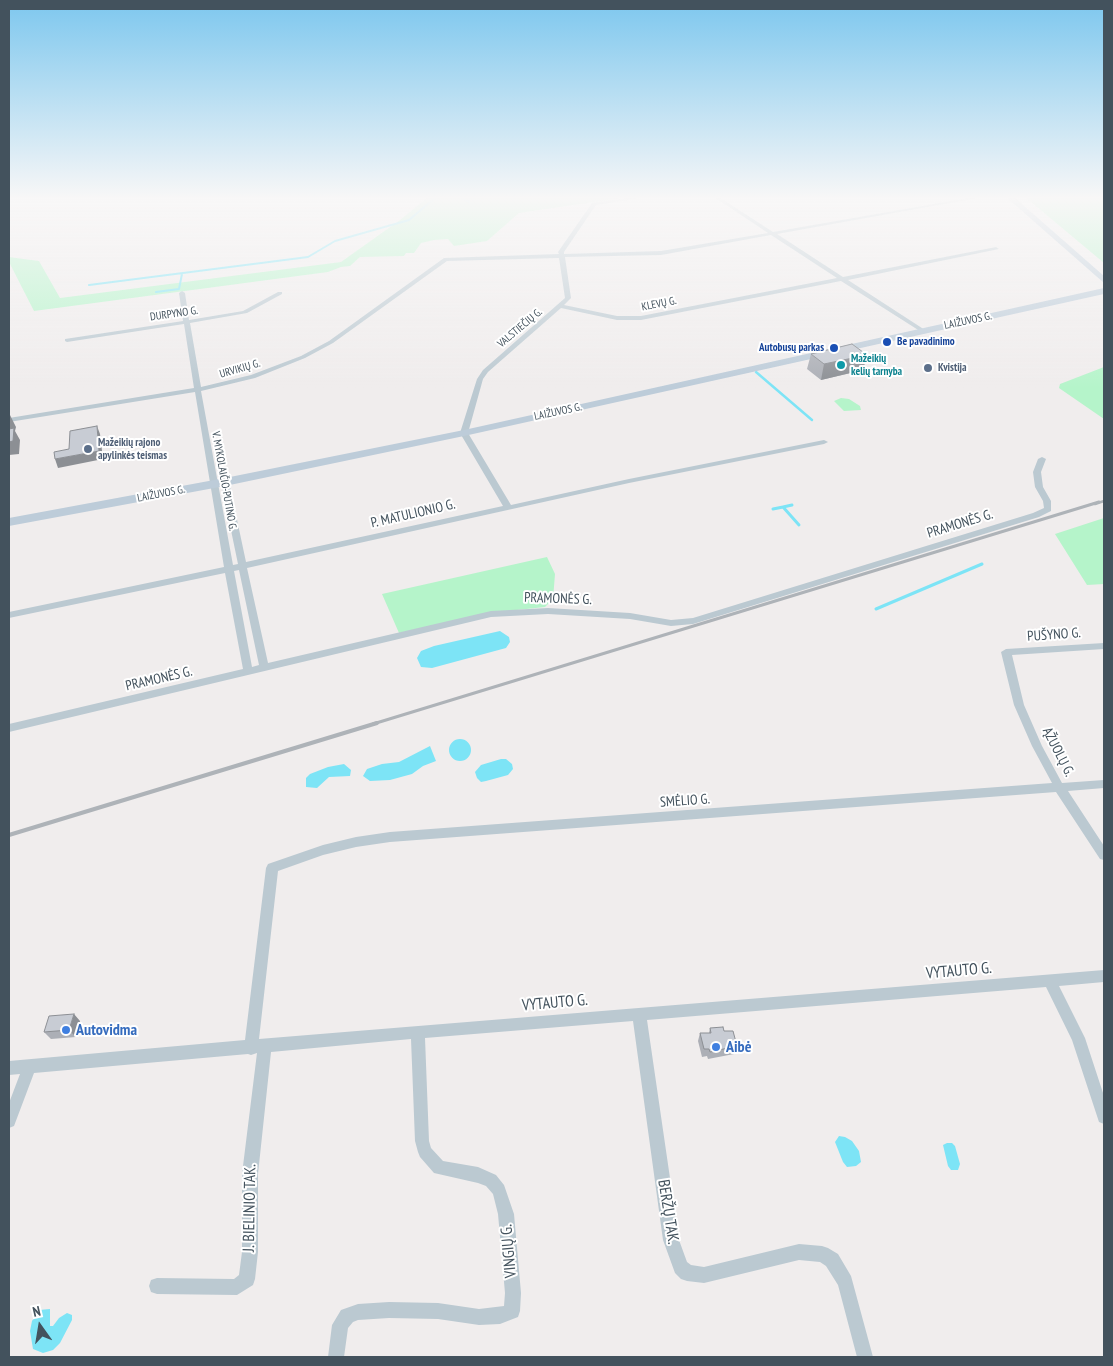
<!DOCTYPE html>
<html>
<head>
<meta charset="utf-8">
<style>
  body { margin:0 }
  #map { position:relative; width:1113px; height:1366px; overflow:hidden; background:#f0eded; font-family:"PT Sans Narrow",sans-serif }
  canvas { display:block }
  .frame { position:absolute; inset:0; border:10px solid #43525d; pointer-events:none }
  .north { position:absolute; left:15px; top:1301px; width:50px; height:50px; -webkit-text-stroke:4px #fff; paint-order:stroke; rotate:347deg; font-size:14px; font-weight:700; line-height:20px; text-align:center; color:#43525d }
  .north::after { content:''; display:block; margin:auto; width:18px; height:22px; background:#43525d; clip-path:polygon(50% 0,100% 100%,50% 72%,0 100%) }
</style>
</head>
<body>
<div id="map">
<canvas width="1113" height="1366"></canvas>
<div class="frame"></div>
<div class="north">N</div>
</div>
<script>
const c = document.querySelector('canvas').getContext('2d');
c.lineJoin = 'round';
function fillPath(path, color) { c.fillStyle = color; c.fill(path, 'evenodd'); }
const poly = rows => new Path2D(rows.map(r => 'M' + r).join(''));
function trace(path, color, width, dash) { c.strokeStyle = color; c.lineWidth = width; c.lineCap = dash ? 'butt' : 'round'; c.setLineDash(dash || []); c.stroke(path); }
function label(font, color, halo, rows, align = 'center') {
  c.font = font + ' "PT Sans Narrow",sans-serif'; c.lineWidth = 4; c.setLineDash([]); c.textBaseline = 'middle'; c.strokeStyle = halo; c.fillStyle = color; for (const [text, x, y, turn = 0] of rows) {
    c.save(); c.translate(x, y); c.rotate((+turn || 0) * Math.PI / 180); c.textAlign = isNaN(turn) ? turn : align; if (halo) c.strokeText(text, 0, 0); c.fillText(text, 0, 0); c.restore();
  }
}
const green = poly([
  [428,197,627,197,519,213,487,241,454,246,448,239,434,240,421,243,414,253,406,253,404,256,360,257,350,266,341,267,328,272,34,311,9,262,9,257,39,261,60,298,341,262,400,220],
  [1025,197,1104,197,1104,263],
  [1104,367,1104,419,1059,388,1060,384],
  [841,398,849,399,860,406,861,410,844,411,834,401],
  [1104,518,1104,584,1087,585,1055,534],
  [547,557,555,574,553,599,545,607,489,613,399,633,382,594]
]);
const water = poly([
  [500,631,509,637,510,642,506,648,432,668,421,667,417,658,421,651,434,646],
  '449 750a11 11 0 1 1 22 0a11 11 0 1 1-22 0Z',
  [430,746,436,761,423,766,412,774,390,780,370,781,363,776,367,769,382,764,399,762],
  [501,759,506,759,512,764,513,769,508,775,486,781,481,782,477,778,475,772,481,765],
  [344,764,351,770,350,776,329,777,317,788,306,787,306,778,310,774,328,767],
  [839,1136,845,1137,852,1141,859,1151,861,1162,856,1166,847,1167,843,1162,835,1142],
  [947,1143,952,1143,955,1146,960,1164,958,1170,951,1170,948,1166,943,1145],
  [50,1309,50,1326,53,1326,59,1318,67,1313,72,1315,72,1320,60,1343,53,1350,43,1353,33,1349,30,1331,32,1321,39,1310]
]);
const streamFar2 = poly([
  [460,197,469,202],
  [89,285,308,257,335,241,409,220,436,197],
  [156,292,179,289,182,274]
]);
const streamFar1 = poly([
  [756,372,812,420]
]);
const stream = poly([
  [783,507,792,505],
  [773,509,783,507,799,525],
  [876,609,982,564]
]);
const street = poly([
  [635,197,645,197,596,205,564,252,564,254,661,251,768,233,714,197,719,197,773,232,974,197,983,197,777,234,843,277,996,247,999,249,848,280,925,330,926,331,923,333,841,281,641,320,617,320,561,308,488,372,483,379,468,433,511,505,629,479,824,440,828,442,824,444,629,483,247,568,268,663,491,611,548,608,630,613,671,620,693,618,1033,513,1044,508,1043,501,1035,487,1033,472,1038,459,1042,457,1046,459,1041,472,1043,487,1051,501,1051,511,1039,517,693,624,671,626,630,619,548,614,491,617,9,732,9,724,243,669,225,573,9,618,9,612,224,567,195,392,9,422,9,418,194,388,184,324,67,342,65,341,65,339,183,321,179,293,182,291,185,293,189,320,243,311,278,292,282,292,282,294,247,313,190,323,201,387,251,375,301,356,329,341,444,258,559,254,558,252,592,203,635,197],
  [771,235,837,278,641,316,617,316,564,305,571,298,565,257,661,255,771,235],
  [559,258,565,298,483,370,477,379,460,433,503,506,246,562,229,482,225,480,221,482,238,564,233,565,201,391,255,378,305,358,333,343,447,261,559,258],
  [239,570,259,665,252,667,234,571,239,570],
  [1104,643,1104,649,1012,655,1024,705,1042,746,1062,783,1104,780,1104,788,1068,791,1104,846,1104,860,1100,859,1056,792,390,842,356,847,323,855,278,871,259,1039,1104,970,1104,982,1059,986,1085,1038,1104,1096,1104,1124,1099,1122,1072,1040,1046,987,647,1020,679,1240,687,1262,691,1265,704,1267,799,1244,822,1246,828,1248,838,1254,851,1276,873,1357,857,1357,838,1285,826,1266,820,1262,799,1260,704,1283,687,1281,681,1279,675,1273,663,1240,633,1021,425,1038,429,1141,431,1148,443,1161,478,1167,496,1175,504,1185,514,1214,521,1293,520,1311,518,1317,500,1324,479,1325,438,1319,389,1318,358,1320,353,1322,348,1328,344,1357,328,1357,332,1325,341,1310,358,1304,389,1302,438,1303,479,1309,504,1306,505,1293,498,1214,493,1194,486,1186,478,1183,434,1173,420,1157,418,1152,415,1141,411,1039,271,1052,258,1174,258,1252,255,1279,253,1285,237,1295,157,1294,151,1292,149,1286,151,1280,157,1278,234,1279,239,1275,242,1252,242,1174,257,1053,251,1055,248,1054,34,1073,14,1126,9,1128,9,1103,20,1074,9,1075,9,1061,245,1040,266,868,268,864,323,845,356,837,390,832,1052,783,1032,746,1014,705,1001,652,1006,649,1104,643]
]);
const secondary = poly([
  [1006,197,1014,197,1104,276,1104,283,1006,197],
  [1104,288,1104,294,464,436,225,486,9,526,9,518,225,478,464,430,1104,288]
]);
const railFar2 = poly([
  [1095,504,1104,501]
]);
const railFar1 = poly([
  [373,724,1099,502]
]);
const rail = poly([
  [9,835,377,723]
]);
const wall = poly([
  [811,354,867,355,863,370,821,380,807,369],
  [80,1021,76,1037,51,1039,44,1032],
  [710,1028,724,1031,737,1046,734,1054,708,1059,707,1056,702,1057,698,1041,700,1033,709,1033]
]);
const shadedWall = poly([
  [867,355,863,370,821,380,824,364],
  [10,415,16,427,15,431,20,440,19,454,9,455,9,429],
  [97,426,100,434,103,459,58,468,55,459,99,451],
  [74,1014,80,1021,76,1037,69,1030]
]);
const building = poly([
  [852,344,867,355,824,364,811,354,852,344],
  [97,426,99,451,55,459,54,452,69,449,70,431,97,426],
  [14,428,13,441,9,442,9,429,14,428],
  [74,1014,69,1030,44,1032,49,1016,74,1014],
  [723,1027,724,1031,733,1031,737,1046,710,1052,709,1049,704,1049,700,1033,711,1033,710,1028,723,1027]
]);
const markers = [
  [887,342,5,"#1a4fb4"],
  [834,348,5,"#1a4fb4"],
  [841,365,5,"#0f9aa8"],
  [928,368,5,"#5c6f8a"],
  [88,449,5,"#5c6f8a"],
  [66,1030,5,"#3f7fe0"],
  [716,1047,5,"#3f7fe0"]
];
const farStreetnames = [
  ["KLEVŲ G.",659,304,-11],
  ["DURPYNO G.",174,314,-8],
  ["LAIŽUVOS G.",968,321,-12],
  ["VALSTIEČIŲ G.",520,328,-40],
  ["URVIKIŲ G.",240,369,-16],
  ["LAIŽUVOS G.",558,412,-12],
  ["V. MYKOLAIČIO-PUTINO G.",224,481,80],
  ["LAIŽUVOS G.",161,494,-11]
];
const farTransitnames = [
  ["Be pavadinimo",897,342],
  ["Autobusų parkas",824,348,"right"]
];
const farCulturenames = [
  ["Mažeikių",851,359],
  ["kelių tarnyba",851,372]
];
const farServicenames = [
  ["Kvistija",938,368],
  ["Mažeikių rajono",98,443],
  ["apylinkės teismas",98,456]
];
const streetNames = [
  ["P. MATULIONIO G.",413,514,-13],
  ["PRAMONĖS G.",960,524,-17],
  ["PRAMONĖS G.",558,599,2],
  ["PUŠYNO G.",1054,635,-4],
  ["PRAMONĖS G.",159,679,-13],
  ["ĄŽUOLŲ G.",1058,752,63],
  ["SMĖLIO G.",685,801,-4]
];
const nearStreetnames = [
  ["VYTAUTO G.",959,971,-5],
  ["VYTAUTO G.",555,1003,-5],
  ["J. BIELINIO TAK.",250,1208,-89],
  ["BERŽŲ TAK.",668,1212,81],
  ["VINGIŲ G.",509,1251,-95]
];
const nearShopnames = [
  ["Autovidma",76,1030],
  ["Aibė",726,1047]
];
fillPath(green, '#b5f4ca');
fillPath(water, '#7de4f6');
trace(streamFar2, '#7de4f6', 2);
trace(streamFar1, '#7de4f6', 2.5);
trace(stream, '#7de4f6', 3);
fillPath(street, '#bbc9d1');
fillPath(secondary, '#bdccd9');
trace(railFar2, '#aeb3b8', 2.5);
trace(railFar1, '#aeb3b8', 3);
trace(rail, '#aeb3b8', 4);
fillPath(wall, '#acafb6');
fillPath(shadedWall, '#8c8f94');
fillPath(building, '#c8ccd4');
trace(building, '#8c8f94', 1);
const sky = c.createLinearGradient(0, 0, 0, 388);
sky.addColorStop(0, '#7dc7ee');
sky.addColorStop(0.51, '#f8f7f7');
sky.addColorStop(1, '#f8f7f700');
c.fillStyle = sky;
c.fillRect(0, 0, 1113, 388);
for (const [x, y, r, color] of markers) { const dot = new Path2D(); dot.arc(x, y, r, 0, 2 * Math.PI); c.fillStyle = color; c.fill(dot); trace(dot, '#fff', 2); }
label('11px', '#43525d', '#fff', farStreetnames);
label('bold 11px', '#164399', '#fff', farTransitnames, 'left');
label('bold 11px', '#0d838f', '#fff', farCulturenames, 'left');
label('bold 11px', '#4e5e75', '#fff', farServicenames, 'left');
label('14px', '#43525d', '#fff', streetNames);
label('16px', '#43525d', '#fff', nearStreetnames);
label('bold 16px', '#366cbe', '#fff', nearShopnames, 'left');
</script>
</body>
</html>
